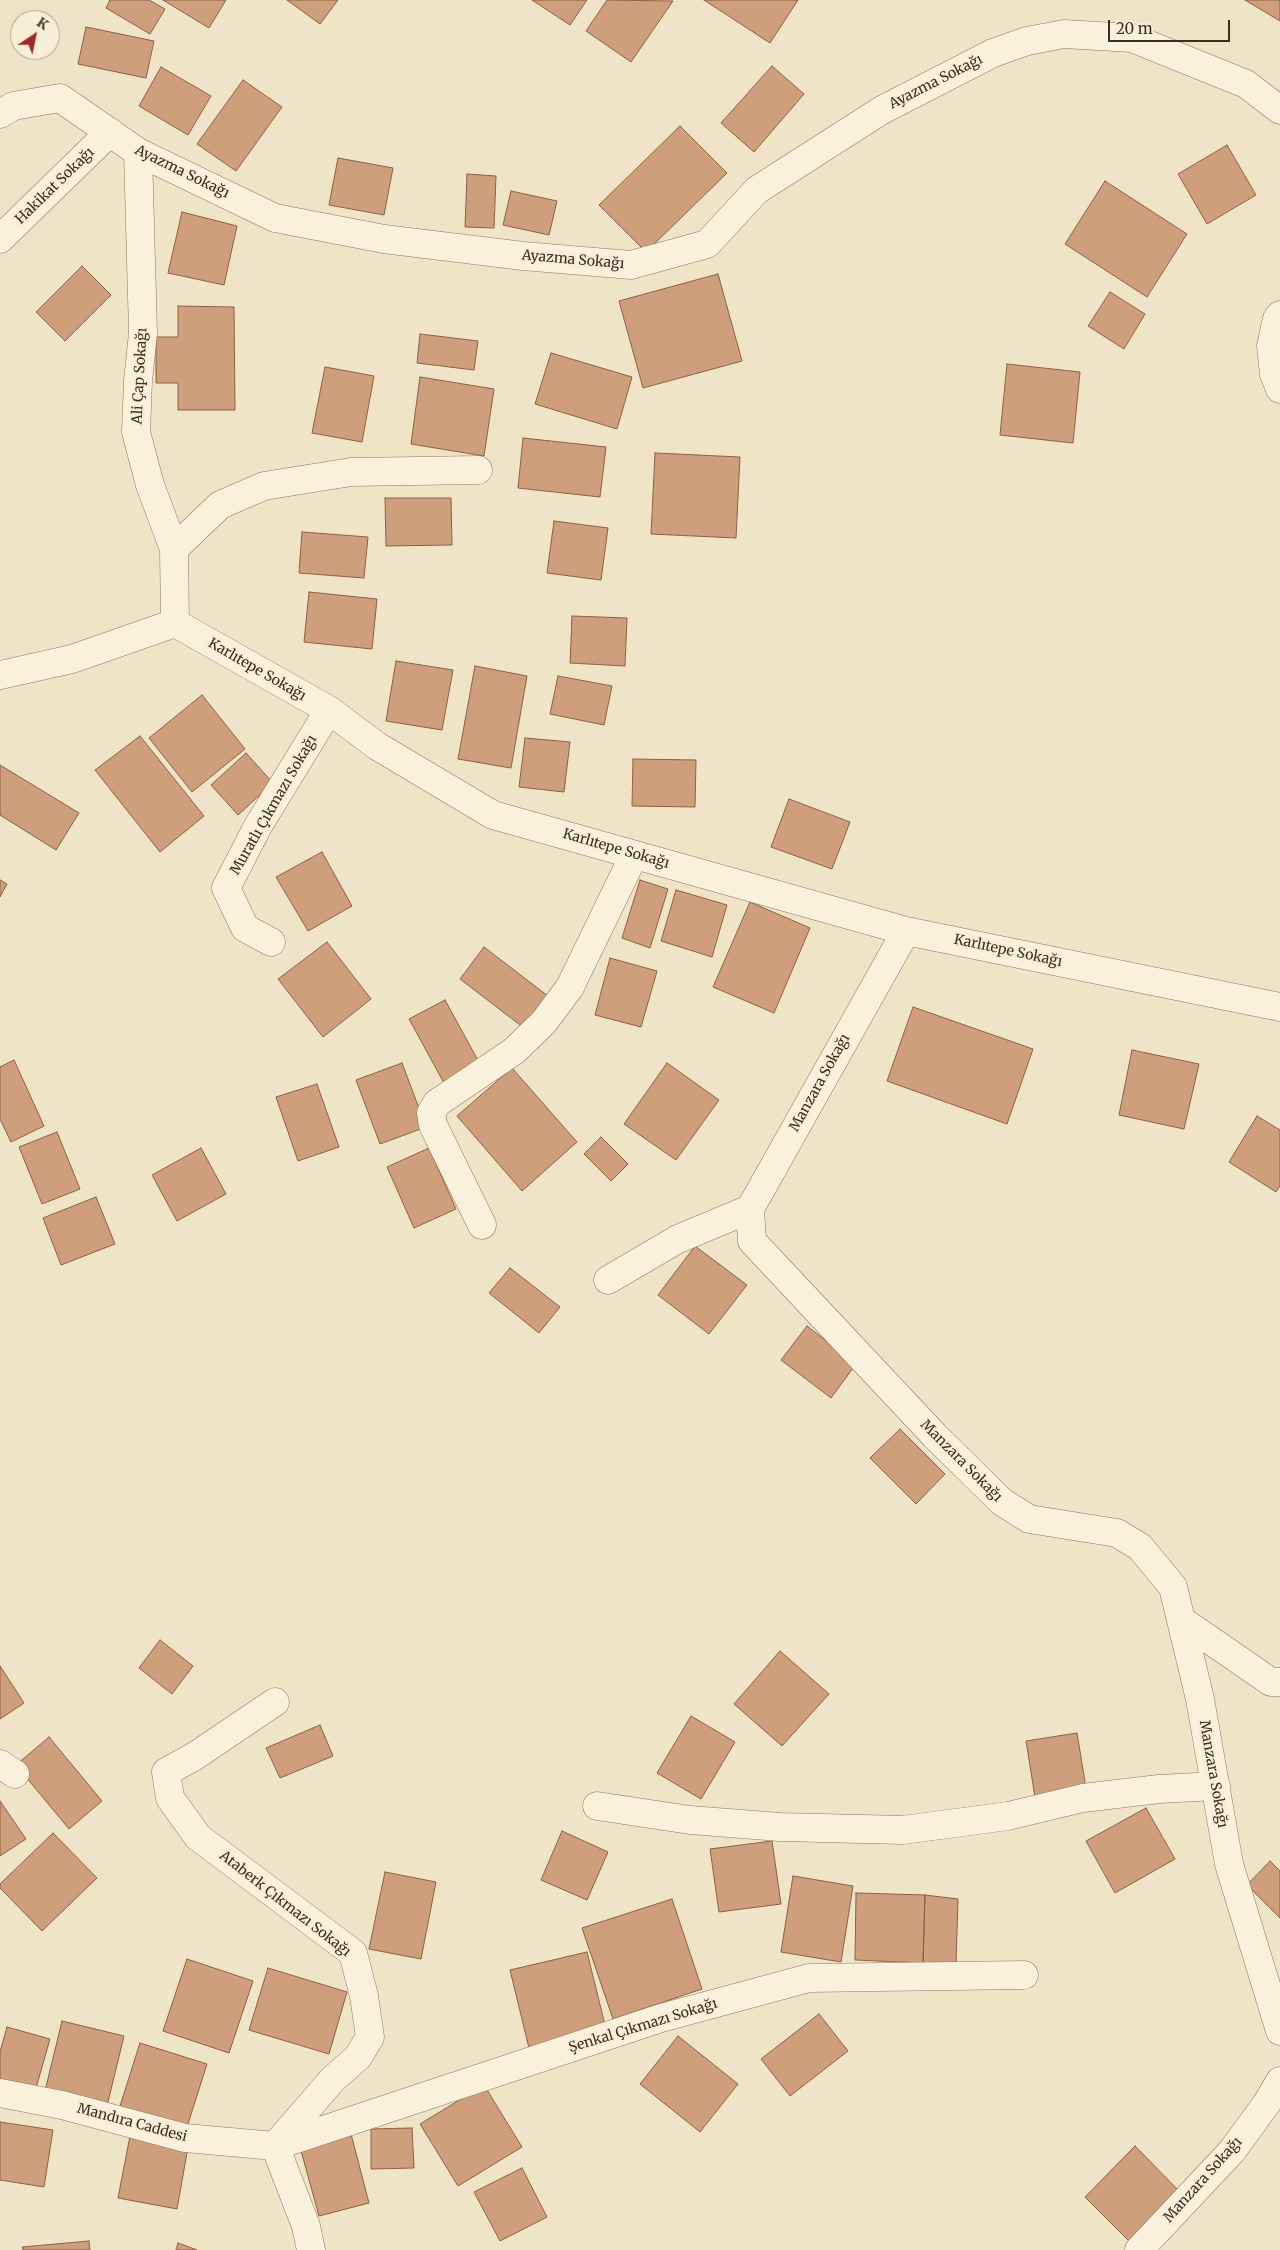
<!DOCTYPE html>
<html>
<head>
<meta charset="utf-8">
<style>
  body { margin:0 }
  #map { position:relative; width:1280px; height:2250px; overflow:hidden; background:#f0e4c8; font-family:Merriweather,serif }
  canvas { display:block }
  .north { position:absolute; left:10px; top:10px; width:50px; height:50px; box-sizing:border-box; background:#f7eed8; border:1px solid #ada18e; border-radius:50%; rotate:34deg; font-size:14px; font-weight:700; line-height:20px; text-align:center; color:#3d2e20 }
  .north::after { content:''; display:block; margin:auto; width:18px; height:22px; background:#9e2a2b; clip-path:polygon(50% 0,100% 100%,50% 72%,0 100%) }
  .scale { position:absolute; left:1108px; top:20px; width:122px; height:22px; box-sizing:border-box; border:2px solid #3d2e20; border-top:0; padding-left:6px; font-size:15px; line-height:18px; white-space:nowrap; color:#3d2e20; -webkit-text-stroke:4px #f7eed8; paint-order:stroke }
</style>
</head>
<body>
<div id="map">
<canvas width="1280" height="2250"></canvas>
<div class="north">K</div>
<div class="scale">20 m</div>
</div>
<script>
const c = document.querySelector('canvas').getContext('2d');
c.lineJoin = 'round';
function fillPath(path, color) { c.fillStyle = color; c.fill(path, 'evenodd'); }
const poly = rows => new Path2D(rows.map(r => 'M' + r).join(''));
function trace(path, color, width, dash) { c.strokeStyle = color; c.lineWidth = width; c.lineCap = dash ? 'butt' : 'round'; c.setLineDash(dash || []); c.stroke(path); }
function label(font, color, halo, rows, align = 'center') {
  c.font = font + ' Merriweather,serif'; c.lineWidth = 5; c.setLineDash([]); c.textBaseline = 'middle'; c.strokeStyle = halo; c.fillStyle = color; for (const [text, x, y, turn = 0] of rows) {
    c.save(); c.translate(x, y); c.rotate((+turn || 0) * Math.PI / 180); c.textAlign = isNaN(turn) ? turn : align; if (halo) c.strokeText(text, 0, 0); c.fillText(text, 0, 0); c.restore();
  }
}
const building = poly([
  [110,0,149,0,165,9,150,34,106,8,110,0],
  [163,0,226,0,209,28,163,0],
  [287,0,338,0,320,24,287,0],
  [532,0,587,0,570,25,532,0],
  [607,0,673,1,631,62,586,31,607,0],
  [704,0,798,0,770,43,704,0],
  [1245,0,1280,0,1280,21,1245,0],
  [86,27,154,41,146,78,78,64,86,27],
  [772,66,804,94,754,152,721,123,772,66],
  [161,67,211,96,188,135,139,106,161,67],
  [243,80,282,107,236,171,197,144,243,80],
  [680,126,727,173,646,252,599,205,680,126],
  [1227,145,1256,195,1207,224,1178,174,1227,145],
  [338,158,393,168,384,215,329,205,338,158],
  [467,174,496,176,494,228,465,227,467,174],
  [1105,181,1187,234,1147,297,1065,244,1105,181],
  [511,191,557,201,549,235,503,225,511,191],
  [182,212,237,226,224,285,168,273,182,212],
  [82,266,111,295,65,341,36,312,82,266],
  [718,274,742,361,643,388,619,301,718,274],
  [1110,292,1145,314,1124,349,1088,326,1110,292],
  [178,306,234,307,235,410,178,410,178,383,156,383,156,337,178,337,178,306],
  [420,334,478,341,474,370,417,363,420,334],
  [551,353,632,377,617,429,535,404,551,353],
  [1007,364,1080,372,1073,443,1000,435,1007,364],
  [325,367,374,376,362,442,312,433,325,367],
  [420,377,494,389,484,456,411,444,420,377],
  [523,438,606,447,600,497,518,488,523,438],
  [655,453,740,457,736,538,651,534,655,453],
  [385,498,451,498,452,545,386,546,385,498],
  [554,521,608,528,601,580,547,573,554,521],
  [302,532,368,537,364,578,299,573,302,532],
  [309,592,377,599,372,649,304,642,309,592],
  [572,616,627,618,625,666,570,663,572,616],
  [396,661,453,670,442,730,386,721,396,661],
  [475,666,527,676,511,768,458,759,475,666],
  [558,676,612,686,604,725,550,714,558,676],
  [202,695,245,749,192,792,149,738,202,695],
  [140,736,204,816,160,852,95,770,140,736],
  [525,738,570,742,564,792,519,787,525,738],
  [246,753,273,783,238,815,211,785,246,753],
  [633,759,696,760,695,807,632,806,633,759],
  [0,765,79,813,56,850,0,815,0,765],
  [789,799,850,822,832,869,771,847,789,799],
  [322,852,352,906,308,931,276,877,322,852],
  [0,880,7,884,0,897,0,880],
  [640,880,668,889,650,948,622,938,640,880],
  [676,890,727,905,712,957,661,941,676,890],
  [750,902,810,928,774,1013,713,987,750,902],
  [327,942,371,999,323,1037,278,979,327,942],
  [484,947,548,996,524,1028,460,979,484,947],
  [610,958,657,971,641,1027,595,1015,610,958],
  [445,1000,480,1064,444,1083,409,1019,445,1000],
  [913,1007,1033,1049,1007,1124,887,1081,913,1007],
  [1132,1050,1199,1064,1184,1129,1119,1115,1132,1050],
  [14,1060,44,1126,11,1142,0,1119,0,1067,14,1060],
  [402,1063,426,1127,380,1144,356,1080,402,1063],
  [667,1063,719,1100,676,1160,624,1124,667,1063],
  [512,1068,577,1142,522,1191,457,1116,512,1068],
  [317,1084,339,1147,298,1161,276,1097,317,1084],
  [1257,1116,1280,1130,1280,1186,1276,1192,1229,1162,1257,1116],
  [57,1132,80,1189,42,1204,19,1147,57,1132],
  [601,1137,628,1164,611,1181,584,1154,601,1137],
  [201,1148,226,1194,177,1221,152,1175,201,1148],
  [429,1148,456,1209,414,1228,387,1167,429,1148],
  [96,1197,115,1244,61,1265,43,1218,96,1197],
  [695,1246,747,1285,709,1334,658,1295,695,1246],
  [510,1268,560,1307,539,1333,489,1293,510,1268],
  [807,1326,856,1364,831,1398,781,1360,807,1326],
  [900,1429,945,1474,916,1504,870,1458,900,1429],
  [160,1640,193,1666,172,1694,139,1668,160,1640],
  [780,1651,829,1694,782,1746,734,1704,780,1651],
  [0,1666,24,1703,0,1719,0,1666],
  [691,1716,735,1742,701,1799,657,1773,691,1716],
  [320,1725,333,1756,280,1778,266,1748,320,1725],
  [1077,1733,1086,1788,1035,1797,1026,1741,1077,1733],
  [49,1737,102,1801,69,1829,16,1765,49,1737],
  [0,1801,26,1839,0,1856,0,1801],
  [1146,1808,1175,1859,1115,1893,1086,1841,1146,1808],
  [562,1831,608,1852,587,1900,541,1880,562,1831],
  [53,1833,97,1878,42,1931,0,1888,0,1884,53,1833],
  [772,1841,781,1904,719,1912,710,1849,772,1841],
  [1270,1861,1280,1871,1280,1918,1247,1885,1270,1861],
  [385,1872,436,1882,421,1959,369,1949,385,1872],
  [793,1876,853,1886,841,1962,781,1952,793,1876],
  [856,1893,925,1895,923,1963,855,1960,856,1893],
  [925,1895,958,1899,956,1964,923,1963,925,1895],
  [672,1899,702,1989,613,2019,582,1928,672,1899],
  [587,1952,606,2029,529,2048,510,1970,587,1952],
  [187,1959,253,1981,229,2053,163,2031,187,1959],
  [268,1968,347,1992,329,2054,249,2030,268,1968],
  [819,2014,848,2051,790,2096,761,2059,819,2014],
  [62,2021,124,2036,107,2106,45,2091,62,2021],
  [7,2027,50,2039,34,2095,0,2086,0,2052,7,2027],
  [678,2036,738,2084,700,2132,640,2084,678,2036],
  [140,2043,207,2064,187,2127,120,2106,140,2043],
  [484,2085,522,2147,458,2186,420,2124,484,2085],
  [0,2122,53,2130,44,2187,0,2180,0,2122],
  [412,2128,414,2168,371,2169,371,2129,412,2128],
  [351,2134,369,2203,319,2216,300,2147,351,2134],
  [130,2136,188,2147,177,2209,118,2198,130,2136],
  [1135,2146,1180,2192,1130,2242,1085,2197,1135,2146],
  [522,2168,547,2217,500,2241,474,2192,522,2168],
  [89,2241,90,2250,23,2250,22,2247,89,2241],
  [178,2243,197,2250,176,2250,178,2243]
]);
const street = poly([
  [0,114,13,106,60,98,138,152,275,218,384,239,523,256,631,265,707,244,757,190,882,110,993,53,1027,41,1064,34,1132,38,1246,84,1280,110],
  [138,152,143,333,138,381,136,432,150,485,174,549,175,623],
  [0,239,110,132],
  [1280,315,1277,319,1271,346,1274,374,1280,389],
  [174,549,220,505,264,486,351,472,478,470],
  [0,675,72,659,175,623,329,710,377,746,493,815,906,931,1280,1007],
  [906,931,750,1209,752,1241,935,1436,1002,1502,1029,1519,1117,1533,1140,1547,1173,1587,1200,1699,1229,1864,1280,2031],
  [271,942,245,928,226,888,258,826,329,710],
  [482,1225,433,1125,431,1113,437,1103,514,1051,544,1022,570,987,634,855],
  [608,1280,678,1239,750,1209],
  [1181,1620,1271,1682,1280,1682],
  [0,1764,15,1774],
  [597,1806,690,1820,780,1827,903,1830,1008,1816,1083,1798,1159,1789,1216,1786],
  [0,2093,62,2105,185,2138,275,2146,661,2018,809,1978,1024,1975],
  [275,2146,332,2080,358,2057,370,2037,364,1996,353,1953,198,1837,170,1798,166,1772,195,1756,275,1702],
  [275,2146,306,2226,311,2250],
  [1139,2250,1232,2151,1267,2103,1280,2081]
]);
const streetNames = [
  ["Ayazma Sokağı",936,82,-27],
  ["Ayazma Sokağı",182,172,26],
  ["Hakikat Sokağı",55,186,-44],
  ["Ayazma Sokağı",573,260,5],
  ["Ali Çap Sokağı",140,376,-87],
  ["Karlıtepe Sokağı",257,670,30],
  ["Muratlı Çıkmazı Sokağı",274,805,-60],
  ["Karlıtepe Sokağı",616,849,16],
  ["Karlıtepe Sokağı",1008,951,12],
  ["Manzara Sokağı",820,1083,-61],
  ["Manzara Sokağı",961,1461,45],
  ["Manzara Sokağı",1213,1774,80],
  ["Ataberk Çıkmazı Sokağı",285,1904,38],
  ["Şenkal Çıkmazı Sokağı",643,2026,-17],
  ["Mandıra Caddesi",132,2123,15],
  ["Manzara Sokağı",1203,2180,-48]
];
fillPath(building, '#cf9f7d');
trace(building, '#8d5f41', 1);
trace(street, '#8d765c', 29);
trace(street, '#faf1dc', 28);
label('14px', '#3d2e20', '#f7eed8', streetNames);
</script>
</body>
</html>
